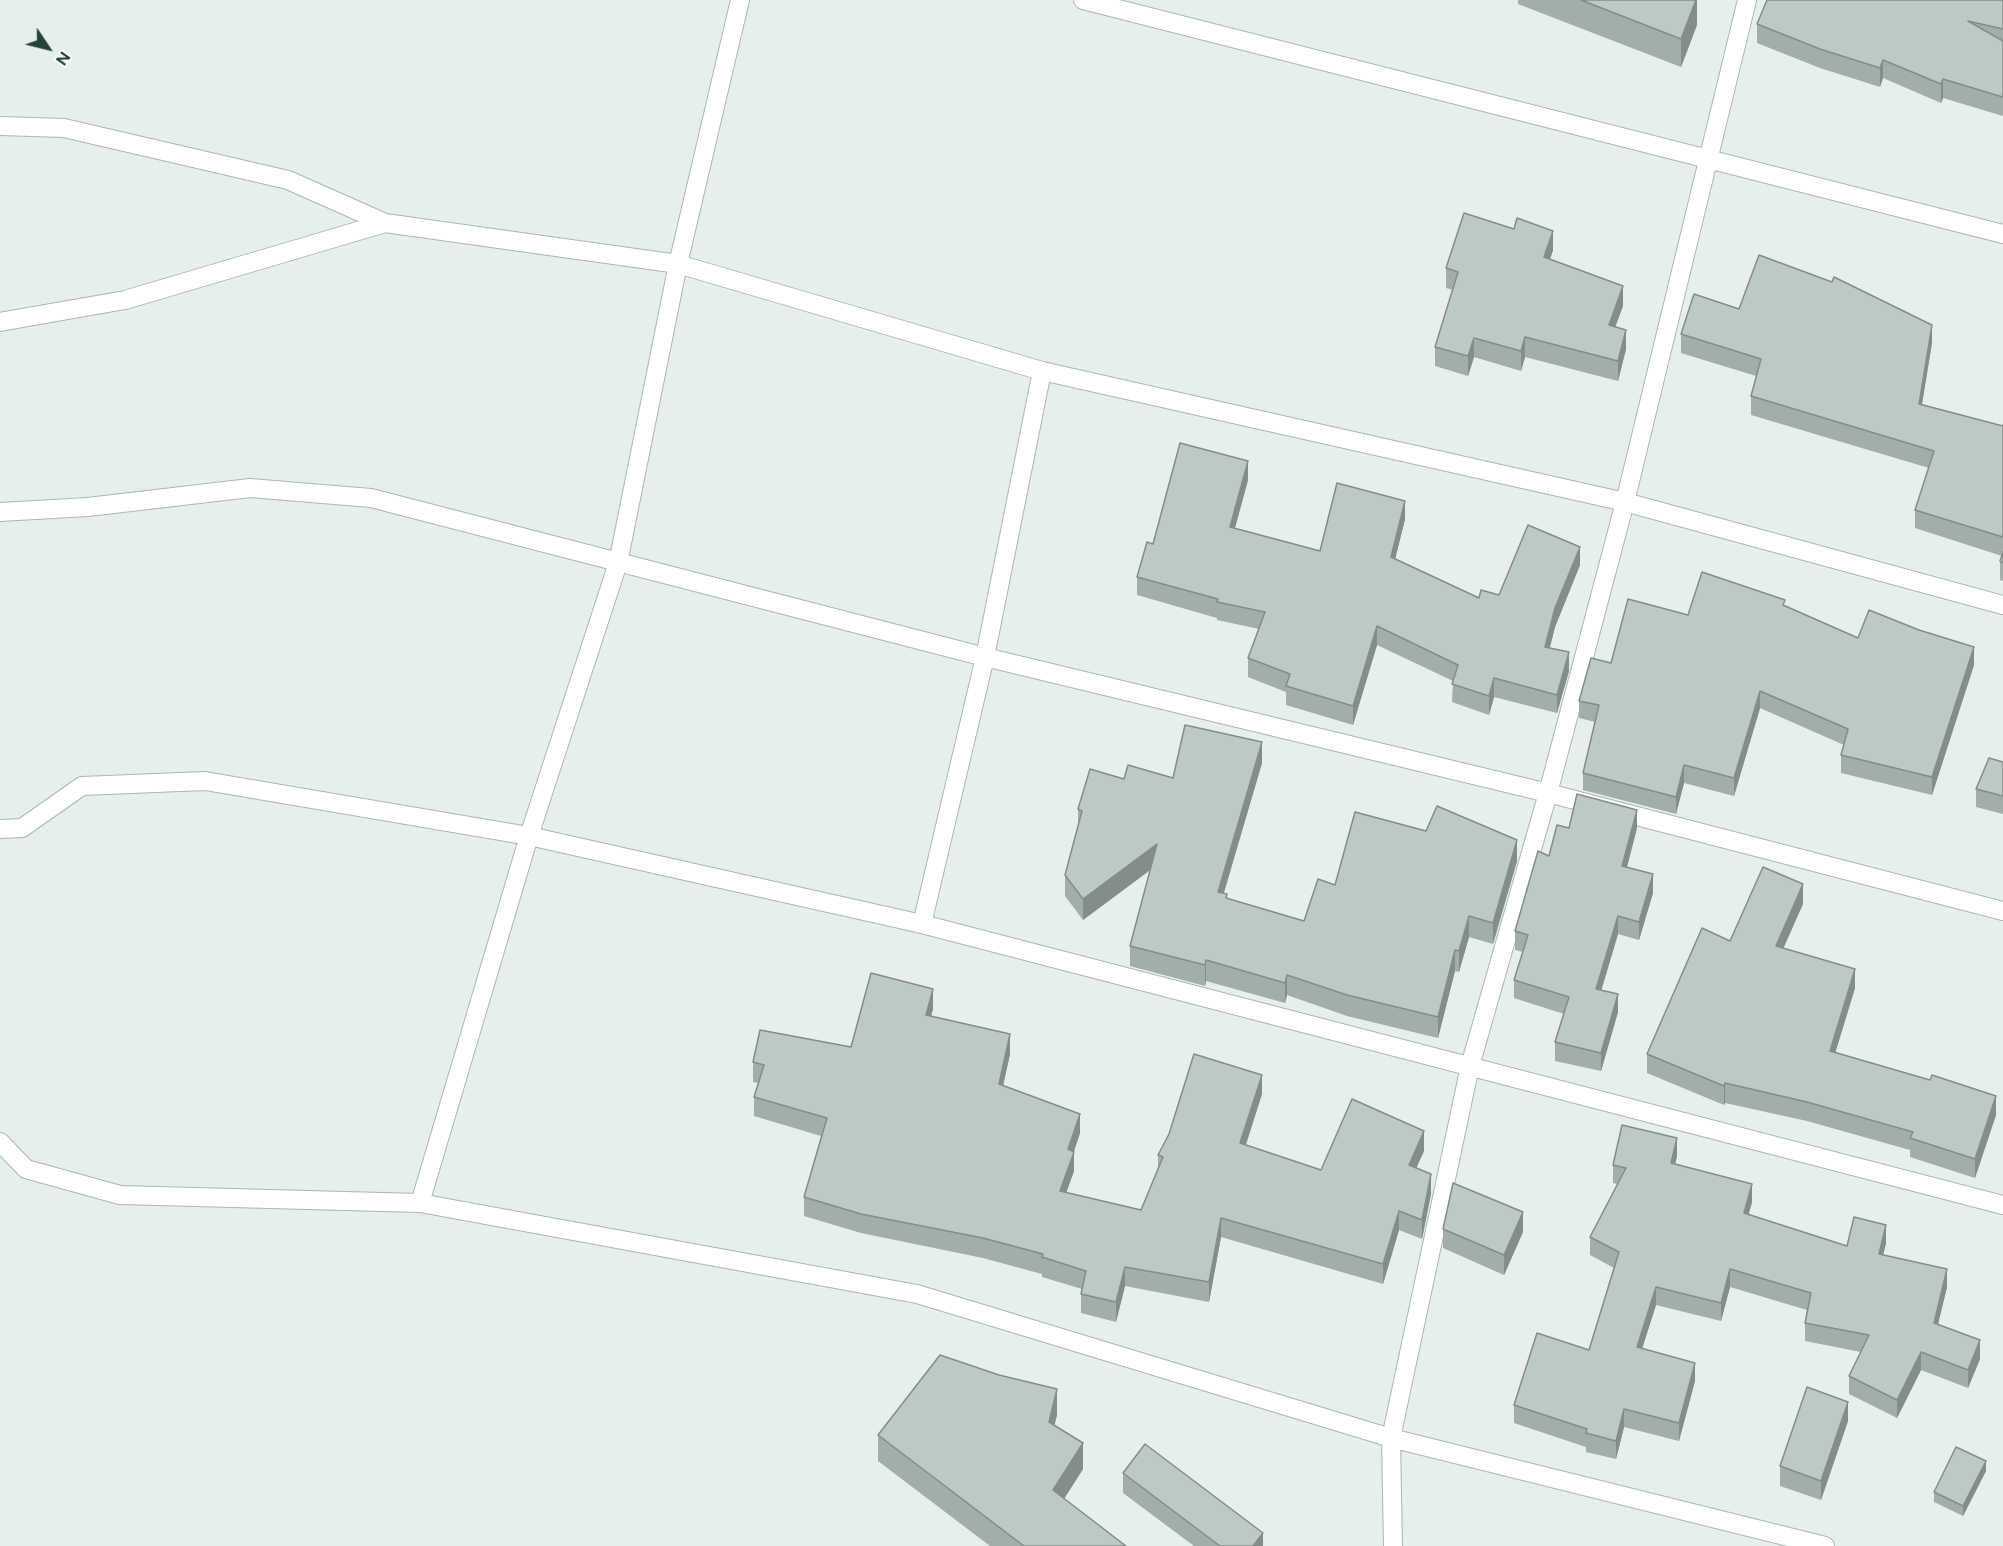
<!DOCTYPE html>
<html>
<head>
<meta charset="utf-8">
<style>
  body { margin:0 }
  #map { position:relative; width:2003px; height:1546px; overflow:hidden; background:#e6efeb; font-family:Figtree,sans-serif }
  canvas { display:block }
  .north { position:absolute; left:18px; top:18px; width:60px; height:60px; -webkit-text-stroke:4px #f7fbf9; paint-order:stroke; rotate:125deg; font-size:16px; font-weight:700; line-height:24px; text-align:center; color:#24423a }
  .north::after { content:''; display:block; margin:auto; width:21px; height:27px; background:#24423a; clip-path:polygon(50% 0,100% 100%,50% 72%,0 100%) }
</style>
</head>
<body>
<div id="map">
<canvas width="2003" height="1546"></canvas>
<div class="north">N</div>
</div>
<script>
const c = document.querySelector('canvas').getContext('2d');
c.lineJoin = 'round';
const poly = rows => new Path2D(rows.map(r => 'M' + r).join(''));
function trace(path, color, width, dash) { c.strokeStyle = color; c.lineWidth = width; c.lineCap = dash ? 'butt' : 'round'; c.setLineDash(dash || []); c.stroke(path); }
function fillPath(path, color) { c.fillStyle = color; c.fill(path, 'evenodd'); }
const minor = poly([
  [1083,0,2003,234],
  [0,126,64,128,288,180,385,223,678,264,1042,371,1625,502,2003,605],
  [0,322,125,300,385,223],
  [0,512,88,507,250,488,371,498,985,657,1548,793,2003,911],
  [0,829,22,828,82,786,205,781,529,836,922,924,2003,1205],
  [922,924,985,657,1042,371],
  [0,1142,26,1169,120,1195,420,1203,917,1294,1391,1438,1825,1546],
  [420,1203,529,836,618,563,678,264,740,0],
  [1393,1546,1391,1438,1470,1066,1548,793,1625,502,1747,0]
]);
const wall = poly([
  [1518,0,1697,0,1697,25,1681,67,1518,4],
  [2003,0,2003,116,1943,98,1941,103,1883,78,1880,87,1820,68,1757,43,1757,24],
  [1553,250,1550,260,1623,306,1615,327,1626,349,1618,381,1525,357,1521,371,1474,357,1468,376,1435,366,1435,347,1453,290,1446,288,1446,268],
  [1739,309,1932,343,1922,404,2003,426,2003,425,2003,581,2000,580,2000,561,2002,556,1915,528,1915,510,1929,468,1751,415,1751,396,1756,376,1681,353,1681,334],
  [1248,480,1235,528,1320,551,1405,519,1395,559,1479,598,1499,595,1580,565,1555,627,1550,648,1569,671,1557,713,1494,697,1489,715,1452,702,1453,681,1377,645,1353,725,1286,705,1286,692,1248,677,1248,658,1259,629,1217,620,1217,618,1137,595,1137,577],
  [1785,606,1858,638,1974,665,1932,795,1841,773,1841,755,1844,745,1760,708,1734,796,1684,783,1676,814,1583,790,1583,773,1595,722,1579,718,1579,701,1611,663,1688,615],
  [2003,762,2003,814,1976,807,1976,789],
  [1262,763,1224,893,1227,899,1304,921,1335,885,1517,861,1493,944,1469,937,1459,972,1455,971,1438,1038,1347,1016,1287,995,1285,1003,1206,981,1205,986,1130,966,1130,946,1150,870,1083,920,1065,896,1065,875,1078,827,1078,809,1124,779,1173,778],
  [1569,828,1637,828,1627,868,1653,893,1639,940,1618,934,1601,991,1618,1012,1601,1071,1555,1061,1555,1042,1564,1014,1514,998,1514,980,1523,952,1515,950,1515,931,1549,856],
  [1803,904,1783,948,1855,988,1835,1053,1996,1115,1975,1178,1910,1157,1910,1150,1807,1121,1725,1103,1724,1105,1647,1073,1647,1054,1730,941],
  [933,1009,931,1016,1010,1054,1003,1086,1080,1133,1074,1151,1074,1171,1066,1193,1141,1210,1158,1170,1158,1155,1262,1094,1246,1145,1321,1170,1424,1151,1416,1168,1431,1194,1422,1239,1399,1230,1383,1284,1221,1237,1209,1302,1125,1286,1116,1322,1081,1313,1081,1294,1082,1289,1042,1277,1042,1274,983,1258,861,1233,804,1216,804,1197,821,1136,754,1116,754,1097,759,1083,753,1082,753,1062,851,1047],
  [1677,1156,1675,1164,1752,1202,1748,1215,1847,1246,1886,1243,1883,1255,1947,1287,1938,1324,1980,1359,1968,1388,1921,1370,1897,1418,1849,1394,1849,1376,1861,1352,1805,1341,1805,1323,1807,1310,1730,1287,1721,1321,1656,1305,1642,1348,1695,1381,1679,1441,1624,1427,1616,1459,1586,1452,1586,1447,1514,1423,1514,1405,1589,1350,1614,1268,1590,1255,1590,1237,1617,1184,1613,1183,1613,1165],
  [1443,1229,1523,1232,1504,1275,1443,1248],
  [1057,1415,1054,1425,1083,1469,1064,1499,1126,1546,990,1546,878,1461,878,1435],
  [1848,1421,1821,1500,1780,1486,1780,1466],
  [1986,1471,1963,1516,1934,1502,1934,1492],
  [1123,1473,1263,1546,1194,1546,1123,1493]
]);
const shadedWall = poly([
  [1696,0,1697,0,1697,25,1681,67,1681,39],
  [1883,60,1883,78,1880,87,1880,68],
  [1943,79,1943,98,1941,103,1941,84],
  [1553,231,1553,250,1544,277,1544,257],
  [1623,286,1623,306,1609,344,1609,325],
  [1932,325,1932,343,1919,422,1919,404],
  [1626,330,1626,349,1618,381,1618,361],
  [1525,337,1525,357,1521,371,1521,351],
  [1474,338,1474,357,1468,376,1468,356],
  [1248,461,1248,480,1230,546,1230,527],
  [1405,501,1405,519,1391,576,1391,557],
  [1580,547,1580,565,1555,627,1545,665,1545,647,1555,608],
  [1377,626,1377,645,1353,725,1353,706],
  [1974,647,1974,665,1932,795,1932,777],
  [1569,652,1569,671,1557,713,1557,695],
  [1494,678,1494,697,1489,715,1489,696],
  [1760,691,1760,708,1734,796,1734,778],
  [1262,742,1262,763,1218,912,1218,892],
  [1684,765,1684,783,1676,814,1676,797],
  [1637,810,1637,828,1622,885,1622,866],
  [1517,840,1517,861,1493,944,1493,923],
  [1157,844,1157,865,1083,920,1083,899],
  [1653,874,1653,893,1639,940,1639,922],
  [1803,884,1803,904,1776,965,1776,946],
  [1469,916,1469,937,1459,972,1459,951],
  [1618,916,1618,934,1596,1008,1596,989],
  [1455,950,1455,971,1438,1038,1438,1017],
  [1206,960,1206,981,1205,986,1205,965],
  [1855,969,1855,988,1830,1070,1830,1051],
  [1287,975,1287,995,1285,1003,1285,983],
  [933,989,933,1009,926,1034,926,1015],
  [1618,994,1618,1012,1601,1071,1601,1053],
  [1010,1034,1010,1054,999,1104,999,1084],
  [1262,1075,1262,1094,1240,1162,1240,1143],
  [1725,1083,1725,1103,1724,1105,1724,1086],
  [1996,1096,1996,1115,1975,1178,1975,1159],
  [1080,1114,1080,1133,1068,1169,1068,1149],
  [1424,1131,1424,1151,1409,1184,1409,1165],
  [1677,1138,1677,1156,1671,1181,1671,1163],
  [1074,1152,1074,1171,1060,1210,1060,1191],
  [1431,1174,1431,1194,1422,1239,1422,1220],
  [1752,1184,1752,1202,1744,1232,1744,1213],
  [1399,1211,1399,1230,1383,1284,1383,1264],
  [1523,1212,1523,1232,1504,1275,1504,1255],
  [1221,1218,1221,1237,1209,1302,1209,1282],
  [1886,1225,1886,1243,1879,1272,1879,1254],
  [1125,1267,1125,1286,1116,1322,1116,1302],
  [1730,1269,1730,1287,1721,1321,1721,1303],
  [1947,1269,1947,1287,1934,1341,1934,1323],
  [1656,1287,1656,1305,1637,1365,1637,1347],
  [1980,1340,1980,1359,1968,1388,1968,1370],
  [1921,1352,1921,1370,1897,1418,1897,1400],
  [1695,1363,1695,1381,1679,1441,1679,1423],
  [1057,1389,1057,1415,1049,1448,1049,1422],
  [1848,1402,1848,1421,1821,1500,1821,1481],
  [1624,1409,1624,1427,1616,1459,1616,1441],
  [1083,1443,1083,1469,1053,1516,1053,1490],
  [1986,1461,1986,1471,1963,1516,1963,1506],
  [1263,1533,1263,1546,1253,1546]
]);
const building = poly([
  [1581,0,1696,0,1681,39,1581,0],
  [1767,0,2003,0,2003,29,1968,21,2003,41,2003,97,1943,79,1941,84,1883,60,1880,68,1820,49,1757,24,1767,0],
  [1464,213,1514,229,1517,218,1553,231,1544,257,1623,286,1609,325,1626,330,1618,361,1525,337,1521,351,1474,338,1468,356,1435,347,1458,272,1446,268,1464,213],
  [1759,255,1832,282,1834,277,1932,325,1919,404,2003,426,2003,425,2003,537,1915,510,1934,451,1751,396,1761,359,1681,334,1694,294,1739,309,1759,255],
  [1180,443,1248,461,1230,527,1320,551,1337,483,1405,501,1391,557,1479,598,1481,590,1499,595,1528,525,1580,547,1555,608,1545,647,1569,652,1557,695,1494,678,1489,696,1452,684,1458,665,1377,626,1353,706,1286,686,1290,674,1248,658,1265,612,1217,602,1218,599,1137,577,1147,542,1153,544,1180,443],
  [2003,552,2003,563,2000,561,2003,552],
  [1702,572,1785,600,1783,605,1858,638,1869,610,1919,630,1974,647,1932,777,1841,755,1848,729,1760,691,1734,778,1684,765,1676,797,1583,773,1599,705,1579,701,1591,658,1611,663,1628,599,1688,615,1702,572],
  [1185,725,1262,742,1218,892,1227,894,1226,898,1304,921,1318,879,1335,885,1355,812,1426,831,1437,806,1517,840,1493,923,1469,916,1459,951,1455,950,1438,1017,1347,995,1287,975,1285,983,1206,960,1205,965,1130,946,1157,844,1083,899,1065,875,1082,811,1078,809,1090,769,1124,779,1128,765,1173,778,1185,725],
  [1989,758,2003,762,2003,796,1976,789,1989,758],
  [1577,794,1637,810,1622,866,1653,874,1639,922,1618,916,1596,989,1618,994,1601,1053,1555,1042,1569,997,1514,980,1528,935,1515,931,1538,851,1549,856,1557,825,1569,828,1577,794],
  [1763,867,1803,884,1776,946,1855,969,1830,1051,1930,1080,1932,1075,1996,1096,1975,1159,1910,1138,1913,1132,1807,1102,1725,1083,1724,1086,1647,1054,1702,928,1730,941,1763,867],
  [871,973,933,989,926,1015,1010,1034,999,1084,1080,1114,1068,1149,1074,1152,1060,1191,1141,1210,1163,1157,1158,1155,1169,1134,1194,1054,1262,1075,1240,1143,1321,1170,1352,1099,1424,1131,1409,1165,1431,1174,1422,1220,1399,1211,1383,1264,1221,1218,1209,1282,1125,1267,1116,1302,1081,1294,1086,1271,1042,1257,1043,1254,983,1238,861,1214,804,1197,827,1118,754,1097,764,1065,753,1062,760,1030,851,1047,871,973],
  [1622,1125,1677,1138,1671,1163,1752,1184,1744,1213,1847,1246,1854,1217,1886,1225,1879,1254,1947,1269,1934,1323,1980,1340,1968,1370,1921,1352,1897,1400,1849,1376,1869,1335,1805,1323,1811,1293,1730,1269,1721,1303,1656,1287,1637,1347,1695,1363,1679,1423,1624,1409,1616,1441,1586,1433,1587,1429,1514,1405,1537,1333,1589,1350,1619,1252,1590,1237,1626,1168,1613,1165,1622,1125],
  [1453,1183,1523,1212,1504,1255,1443,1229,1453,1183],
  [940,1355,999,1375,1057,1389,1049,1422,1083,1443,1053,1490,1126,1546,1024,1546,878,1435,940,1355],
  [1807,1387,1848,1402,1821,1481,1780,1466,1807,1387],
  [1145,1444,1263,1533,1253,1546,1220,1546,1123,1473,1145,1444],
  [1956,1447,1986,1461,1963,1506,1934,1492,1956,1447]
]);
trace(minor, '#a8b8b2', 20);
trace(minor, '#fff', 18);
fillPath(wall, '#a1aea9');
fillPath(shadedWall, '#838d89');
fillPath(building, '#bbcac4');
trace(building, '#838d89', 1.5);
</script>
</body>
</html>
